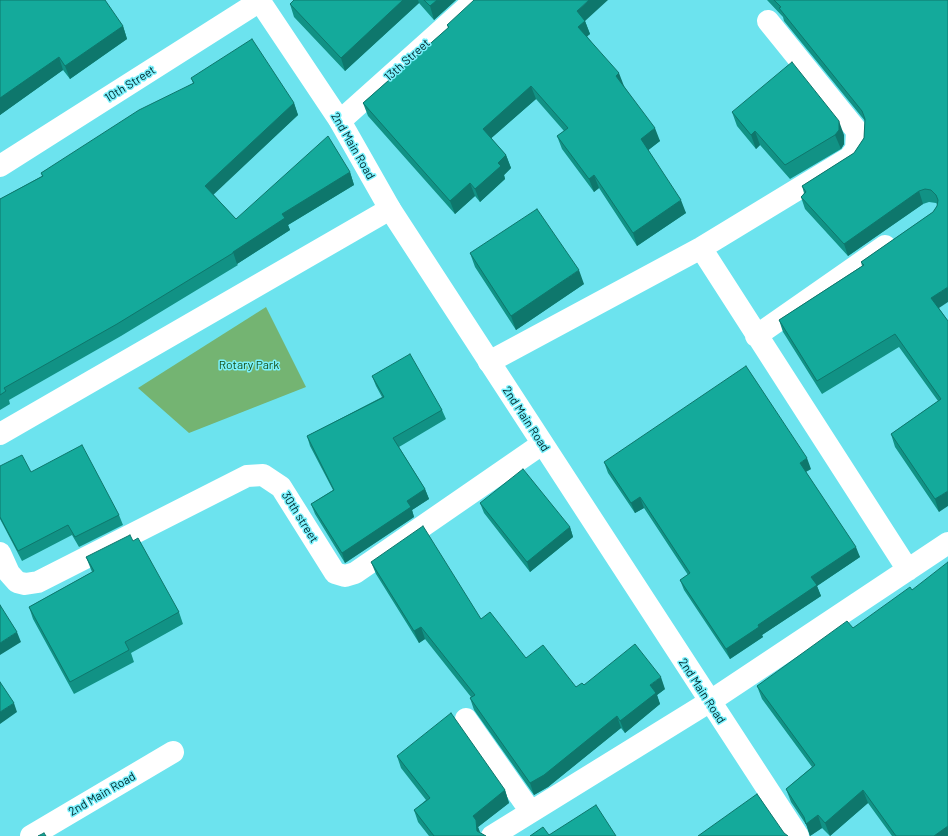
<!DOCTYPE html>
<html>
<head>
<meta charset="utf-8">
<style>
  body { margin:0 }
  canvas { display:block; background:#6ce3ee }
</style>
</head>
<body>
<canvas width="948" height="836"></canvas>
<script>
const c = document.querySelector('canvas').getContext('2d');
c.lineJoin = 'round';
function fillPath(path, color) { c.fillStyle = color; c.fill(path, 'evenodd'); }
const poly = rows => new Path2D(rows.map(r => 'M' + r).join(''));
function trace(path, color, width, dash) { c.strokeStyle = color; c.lineWidth = width; c.lineCap = dash ? 'butt' : 'round'; c.setLineDash(dash || []); c.stroke(path); }
function label(font, color, halo, rows, align = 'center') {
  c.font = font + ' Barlow,sans-serif'; c.lineWidth = 3; c.setLineDash([]); c.textBaseline = 'middle'; c.strokeStyle = halo; c.fillStyle = color; for (const [text, x, y, turn = 0] of rows) {
    c.save(); c.translate(x, y); c.rotate((+turn || 0) * Math.PI / 180); c.textAlign = isNaN(turn) ? turn : align; if (halo) c.strokeText(text, 0, 0); c.fillText(text, 0, 0); c.restore();
  }
}
const green = poly([
  [266,307,306,387,189,433,138,388]
]);
const street = poly([
  [340,121,475,0],
  [0,166,260,1],
  [701,248,908,570],
  [756,336,885,246],
  [489,362,701,248,849,158,856,149,857,131,768,21],
  [0,434,390,209],
  [0,553,9,573,17,582,25,584,38,582,247,476,263,475,281,487,335,573,345,576,355,573,542,444],
  [466,719,531,812],
  [31,836,173,752],
  [492,836,709,702,948,543]
]);
const secondary = poly([
  [259,0,340,121,390,209,798,836]
]);
const wall = poly([
  [0,0,123,26,127,39,70,79,63,70,0,115],
  [294,0,456,0,434,20,419,3,345,71,294,17,290,4],
  [767,0,948,0,939,308,948,321,939,512,895,447,891,434,938,401,899,347,822,394,783,332,779,320,862,266,861,262,933,212,937,206,937,204,936,203,929,202,923,204,848,256,805,209,801,197,804,193,802,186,854,153,864,138,865,121,784,21,783,17],
  [585,21,590,34,587,36,624,86,660,141,648,150,686,213,637,246,599,188,594,192,562,149,557,136,564,131,536,99,491,138,506,155,511,168,504,175,505,179,480,202,475,196,455,214,368,116,363,103,448,28,447,25],
  [191,78,294,103,298,115,213,194,236,219,350,172,354,185,288,225,290,230,237,264,238,265,121,336,9,400,10,404,0,410,0,199,42,176,41,173,193,83],
  [732,112,844,135,844,144,841,149,790,179,760,145,756,149,737,126],
  [470,253,584,284,516,330,475,267],
  [372,376,442,410,446,419,399,447,425,489,429,499,412,510,414,517,345,563,315,514,311,504,333,490,310,446,307,436,382,397,376,386],
  [604,462,811,469,806,472,860,557,817,586,821,596,762,635,763,637,730,659,684,590,680,580,688,575,644,508,635,513,608,473],
  [0,466,31,472,119,515,123,525,79,547,72,535,22,561,0,519],
  [480,503,570,527,573,537,530,572,484,513],
  [133,541,179,612,183,624,131,653,134,662,74,694,33,619,29,607,92,572,86,557],
  [371,562,481,619,526,658,576,687,584,685,665,689,657,695,660,704,625,733,621,728,548,787,534,795,474,710,470,698,471,697,425,639,419,643,376,574],
  [912,590,948,836,892,836,868,803,830,836,822,828,810,836,807,826,791,802,786,789,812,767,762,699,757,686,853,628],
  [397,756,505,790,509,803,478,827,480,833,486,836,429,836,418,822,414,810,426,800,401,768]
]);
const shadedWall = poly([
  [403,0,418,0,419,3,345,71,341,58],
  [437,0,456,0,434,20,430,6],
  [589,0,608,0,585,21,590,34,583,40,578,27,577,11],
  [123,26,127,39,70,79,65,66],
  [59,57,63,70,0,115,0,98],
  [619,73,624,86,621,89,616,76],
  [531,86,536,99,487,142,483,129],
  [294,103,298,115,210,198,205,186],
  [839,121,844,135,844,144,841,149,835,135],
  [655,128,660,141,646,152,641,139],
  [755,131,760,145,756,149,751,135],
  [506,155,511,168,504,175,505,179,480,202,475,189,498,163],
  [350,172,354,185,288,225,290,230,237,264,233,252,282,214],
  [594,175,599,188,594,192,589,179],
  [470,183,475,196,455,214,450,201],
  [919,191,923,204,848,256,844,244],
  [681,200,686,213,637,246,633,233],
  [579,270,584,284,516,330,511,316],
  [948,287,948,302,936,310,931,298],
  [807,458,811,469,803,473,800,463],
  [425,489,429,499,412,510,414,517,345,563,342,553,407,501],
  [948,491,948,506,939,512,935,499],
  [640,497,644,508,635,513,631,503],
  [570,527,573,537,530,572,527,562],
  [856,547,860,557,817,586,821,596,762,635,763,637,730,659,726,649,758,625,811,577],
  [421,627,425,639,419,643,414,631],
  [17,632,21,642,0,655,0,643],
  [661,677,665,689,657,695,660,704,625,733,620,721,650,685],
  [14,703,17,712,0,724,0,712],
  [617,716,621,728,548,787,534,795,530,783],
  [505,790,509,803,478,827,480,832,477,831,473,816],
  [863,790,868,803,830,836,825,823],
  [818,815,822,828,810,836,806,824],
  [948,826,948,836,934,836]
]);
const building = poly([
  [0,0,105,0,123,26,65,66,59,57,0,98,0,0],
  [294,0,403,0,341,58,290,4,294,0],
  [424,0,437,0,430,6,424,0],
  [474,0,589,0,577,11,585,21,578,27,619,73,616,76,655,128,641,139,681,200,633,233,594,175,589,179,557,136,568,128,531,86,483,129,506,155,498,163,501,166,475,189,470,183,450,201,363,103,449,27,447,25,474,0],
  [774,0,948,0,948,287,931,298,948,321,948,491,935,499,891,434,941,399,895,334,817,381,779,320,864,265,861,262,933,212,937,206,938,200,936,195,931,190,925,189,919,191,844,244,801,197,806,192,802,186,854,153,864,138,865,119,862,111,779,8,781,7,774,0],
  [252,39,294,103,205,186,236,219,328,136,350,172,282,214,285,218,233,252,233,253,117,324,4,388,6,391,0,395,0,199,43,176,41,173,139,110,194,83,191,78,252,39],
  [792,62,839,121,839,130,835,135,785,165,755,131,751,135,732,112,792,62],
  [537,209,579,270,511,316,470,253,537,209],
  [410,354,442,410,393,438,425,489,407,501,411,507,342,553,311,504,334,490,307,436,384,397,372,376,410,354],
  [746,366,807,458,800,463,856,547,811,577,817,585,758,625,759,627,726,649,680,580,690,573,640,497,631,503,604,462,746,366],
  [82,445,119,515,75,537,68,525,18,551,0,517,0,466,22,455,31,472,82,445],
  [523,469,570,527,527,562,480,503,523,469],
  [423,526,481,619,490,612,526,658,543,645,576,687,582,683,584,685,635,644,661,677,650,685,656,693,620,721,617,716,544,775,530,783,470,698,475,695,421,627,414,631,371,562,423,526],
  [130,535,133,541,138,538,179,612,125,642,129,650,70,682,29,607,94,571,86,557,130,535],
  [948,562,948,826,934,836,896,836,863,790,825,823,818,815,806,824,804,817,786,789,815,765,757,686,847,621,853,628,910,587,912,590,948,562],
  [0,605,17,632,0,643,0,605],
  [0,682,14,703,0,712,0,682],
  [451,713,505,790,473,816,476,820,477,831,486,836,434,836,414,810,430,798,397,756,451,713],
  [757,794,784,833,788,836,698,836,757,794],
  [596,805,616,836,530,836,543,827,549,835,596,805],
  [44,833,46,836,38,836,44,833]
]);
const streetNames = [
  ["13th Street",407,60,-42],
  ["10th Street",130,84,-32],
  ["2nd Main Road",353,146,60],
  ["2nd Main Road",526,419,57],
  ["30th street",300,517,58],
  ["2nd Main Road",702,691,57],
  ["2nd Main Road",102,794,-30]
];
const parkNames = [
  ["Rotary Park",249,365]
];
fillPath(green, '#74b472');
trace(street, '#fff', 22);
trace(secondary, '#fff', 22);
fillPath(wall, '#119285');
fillPath(shadedWall, '#0e776c');
fillPath(building, '#14aa9b');
trace(building, '#0e776c', 1);
label('12px', '#00262a', '#7af1fc', streetNames);
label('12px', '#175019', '#7af1fc', parkNames);
</script>
</body>
</html>
